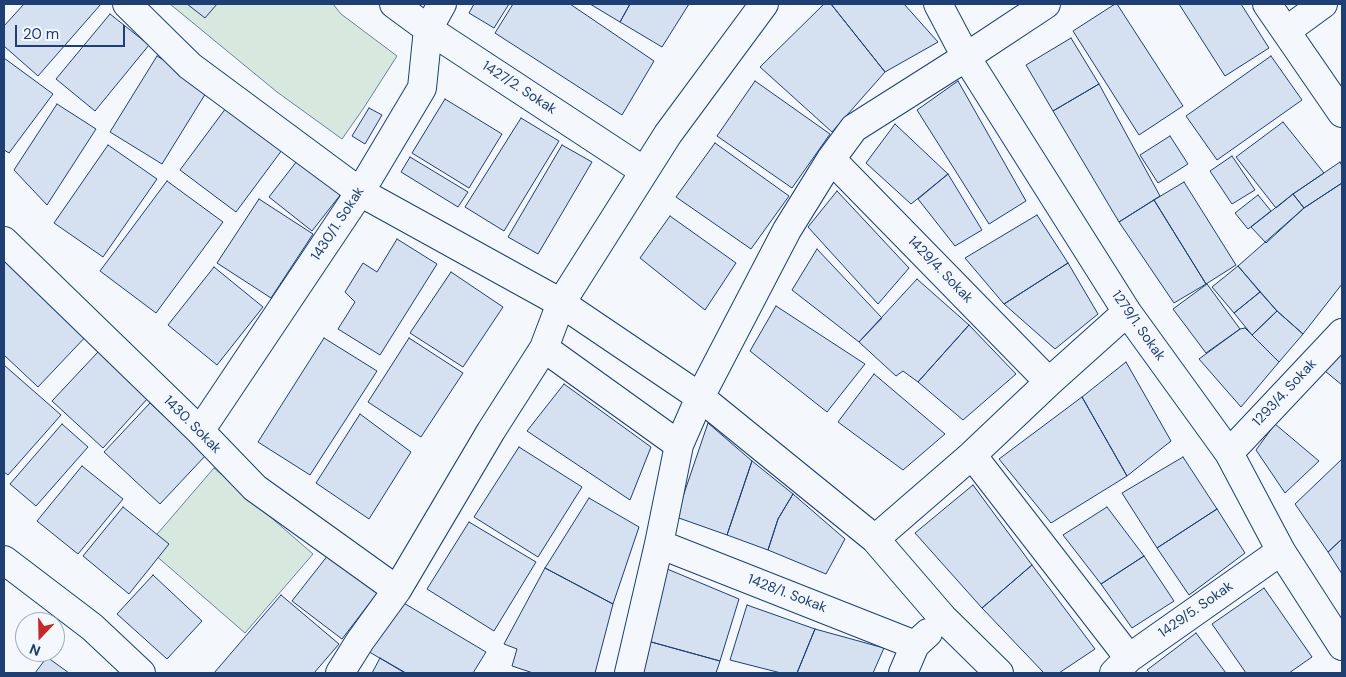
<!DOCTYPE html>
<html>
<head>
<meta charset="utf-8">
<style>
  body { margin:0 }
  #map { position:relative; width:1346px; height:677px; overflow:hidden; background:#f4f7fb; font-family:"DM Sans",sans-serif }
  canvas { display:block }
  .frame { position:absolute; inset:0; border:5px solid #1d3f73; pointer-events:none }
  .north { position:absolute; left:15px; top:612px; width:50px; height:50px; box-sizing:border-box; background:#f4f7fb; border:1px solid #9eadc5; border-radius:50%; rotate:201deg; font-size:14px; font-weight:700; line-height:20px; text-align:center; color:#1d3f73 }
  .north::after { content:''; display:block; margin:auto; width:18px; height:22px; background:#c62828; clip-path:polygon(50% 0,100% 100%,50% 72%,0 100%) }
  .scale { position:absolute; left:15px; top:25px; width:110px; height:22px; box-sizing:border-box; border:2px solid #1d3f73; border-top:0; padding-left:6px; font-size:15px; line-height:18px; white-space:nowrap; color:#1d3f73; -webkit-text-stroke:4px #f4f7fb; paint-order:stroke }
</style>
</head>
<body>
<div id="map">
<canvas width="1346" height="677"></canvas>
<div class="frame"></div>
<div class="north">N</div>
<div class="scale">20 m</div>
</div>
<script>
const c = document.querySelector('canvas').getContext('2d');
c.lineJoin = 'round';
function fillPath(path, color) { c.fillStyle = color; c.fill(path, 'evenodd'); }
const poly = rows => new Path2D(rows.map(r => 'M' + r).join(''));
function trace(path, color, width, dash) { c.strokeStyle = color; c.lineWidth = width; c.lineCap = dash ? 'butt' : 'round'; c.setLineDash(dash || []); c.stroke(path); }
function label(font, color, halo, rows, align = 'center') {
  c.font = font + ' "DM Sans",sans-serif'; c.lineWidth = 4; c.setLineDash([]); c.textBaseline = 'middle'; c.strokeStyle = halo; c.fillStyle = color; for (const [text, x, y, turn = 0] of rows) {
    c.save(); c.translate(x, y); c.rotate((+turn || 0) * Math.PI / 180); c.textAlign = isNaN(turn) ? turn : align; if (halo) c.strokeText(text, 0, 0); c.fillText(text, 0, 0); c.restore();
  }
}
const green = poly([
  [170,4,333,4,341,14,397,56,363,109,342,139,277,92,170,4],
  [214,468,313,554,245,633,146,547,214,468]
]);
const building = poly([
  [24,4,101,4,38,76,4,46,4,26,24,4],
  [187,4,217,4,205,18,187,4],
  [474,4,509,4,494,28,469,13,474,4],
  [513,4,570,4,654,61,622,115,495,33,513,4],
  [590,4,630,4,620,22,590,4],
  [630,4,689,4,662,47,620,22,630,4],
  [824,4,831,4,885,72,832,132,760,67,824,4],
  [831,4,904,4,938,42,885,72,831,4],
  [1115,4,1117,4,1183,106,1139,135,1073,31,1115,4],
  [1179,4,1241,4,1269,48,1225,76,1179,4],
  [110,14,149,45,95,111,56,79,110,14],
  [1071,38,1099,84,1053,111,1026,65,1071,38],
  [157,56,209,88,162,164,110,132,157,56],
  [1271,56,1302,100,1217,160,1186,116,1271,56],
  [4,58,53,94,9,153,4,150,4,58],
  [755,81,830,134,792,188,717,136,755,81],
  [958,81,1026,201,989,224,917,110,958,81],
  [1099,84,1160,196,1119,222,1053,111,1099,84],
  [445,99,502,134,469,188,412,153,445,99],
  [57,104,96,129,47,205,14,170,57,104],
  [226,108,282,150,236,212,180,170,226,108],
  [369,108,382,115,365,144,352,136,369,108],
  [521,118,559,141,504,231,465,207,521,118],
  [1283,122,1324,173,1293,194,1276,208,1236,157,1283,122],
  [895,124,948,174,911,204,866,163,895,124],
  [1170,136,1188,164,1158,183,1140,155,1170,136],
  [715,143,789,196,751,249,676,197,715,143],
  [108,145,157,179,103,257,54,223,108,145],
  [562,145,592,162,538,254,508,237,562,145],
  [1232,156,1255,190,1232,204,1210,171,1232,156],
  [410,157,468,192,458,207,401,172,410,157],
  [297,161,341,194,312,231,269,197,297,161],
  [1340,162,1342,166,1342,183,1304,208,1293,194,1340,162],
  [948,174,982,230,955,246,918,199,948,174],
  [167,181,223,222,156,313,100,271,167,181],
  [1184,182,1236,265,1206,284,1154,200,1184,182],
  [1342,183,1342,284,1303,334,1277,311,1238,266,1304,208,1342,183],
  [837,191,909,268,878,304,808,227,837,191],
  [1293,194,1304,208,1266,243,1251,227,1293,194],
  [1258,195,1271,211,1248,229,1235,213,1258,195],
  [259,199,313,234,271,298,217,263,259,199],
  [1154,200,1206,284,1174,303,1119,222,1154,200],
  [1037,215,1068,263,1004,304,965,258,1037,215],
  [670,216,736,263,705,310,640,258,670,216],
  [397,239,437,264,380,355,338,329,355,302,345,292,363,263,377,272,397,239],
  [817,249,882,318,859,342,792,290,817,249],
  [4,251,90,332,38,387,4,355,4,251],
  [1068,263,1098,314,1055,349,1004,304,1068,263],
  [1238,266,1260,292,1234,313,1212,287,1238,266],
  [214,267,263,307,217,365,168,325,214,267],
  [451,272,503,307,463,367,410,333,451,272],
  [917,279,969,325,918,382,903,371,896,376,859,342,917,279],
  [1207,284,1240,329,1206,353,1173,309,1207,284],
  [1260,292,1277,311,1252,335,1234,313,1260,292],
  [776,306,865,364,827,412,750,351,776,306],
  [1277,311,1303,334,1279,362,1252,335,1277,311],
  [969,325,1016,374,963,420,918,382,969,325],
  [1245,328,1279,362,1241,407,1199,359,1240,329,1245,328],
  [324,338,377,371,310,475,258,442,324,338],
  [409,338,463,373,421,437,368,402,409,338],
  [1342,350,1342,385,1325,371,1342,350],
  [98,352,148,398,103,448,52,401,98,352],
  [1126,362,1171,441,1127,476,1082,397,1126,362],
  [4,365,61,415,8,475,4,472,4,365],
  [874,374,945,434,903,470,838,422,874,374],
  [564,384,651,447,630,500,527,431,564,384],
  [1082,397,1127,476,1051,523,999,459,1082,397],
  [150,403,206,455,160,504,104,452,150,403],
  [360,414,411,452,369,519,316,483,360,414],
  [708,423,752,461,727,535,676,517,708,423],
  [62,424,88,447,36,506,10,484,62,424],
  [1275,424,1319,461,1285,493,1256,450,1275,424],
  [519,447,582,487,538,557,474,517,519,447],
  [1183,457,1217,509,1157,548,1122,493,1183,457],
  [1342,459,1342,539,1328,552,1295,504,1342,459],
  [752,461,793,494,778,519,768,550,727,535,752,461],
  [82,466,123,499,78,554,37,521,82,466],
  [973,485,1032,565,982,608,915,533,973,485],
  [793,494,845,539,826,574,768,550,778,519,793,494],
  [589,498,639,527,613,604,545,568,589,498],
  [123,507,169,544,129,594,83,556,123,507],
  [1107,507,1144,556,1101,584,1063,535,1107,507],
  [1217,509,1245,553,1189,595,1157,548,1217,509],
  [469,522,536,562,494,631,427,589,469,522],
  [1342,539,1342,574,1328,552,1342,539],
  [332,550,381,588,342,639,292,601,332,550],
  [1144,556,1174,601,1132,628,1101,584,1144,556],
  [1032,565,1095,649,1059,673,1044,673,982,608,1032,565],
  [660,566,739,599,720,661,644,640,660,566],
  [545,568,613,604,595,673,533,673,512,666,517,649,504,644,545,568],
  [153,575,202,621,167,659,117,614,153,575],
  [1264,588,1312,657,1289,673,1246,673,1212,624,1264,588],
  [281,595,339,644,314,673,214,673,281,595],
  [397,599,486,652,473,673,405,673,366,650,397,599],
  [747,605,815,629,797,673,781,673,730,660,747,605],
  [815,629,884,648,873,673,797,673,815,629],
  [1196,633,1226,673,1150,673,1147,670,1196,633],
  [644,640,720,661,716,673,718,673,636,673,644,640],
  [47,657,69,673,35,673,47,657],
  [380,658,406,673,372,673,380,658]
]);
const minor = poly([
  [127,4,190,66,360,192,561,303,700,397,875,539,943,618,999,673],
  [394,4,428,29,644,171],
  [938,4,966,57,1127,312,1229,453,1281,551,1342,646],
  [1267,4,1342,113],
  [1286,31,1323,4],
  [831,159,1049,382],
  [4,241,200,431,255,488,397,590],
  [544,348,679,445],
  [200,431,360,192,422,88,428,29,442,4],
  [1229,453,1342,333],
  [972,455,1129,658],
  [875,539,972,455,1049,382,1127,312],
  [659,544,915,645],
  [340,673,360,641,397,590,491,431,544,348,561,303,668,134,764,4],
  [629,673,659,544,679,445,700,397,787,230,831,159,854,128,966,57,1046,4],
  [903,673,915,645,928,633],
  [1114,673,1129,658,1281,551]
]);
const tertiary = poly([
  [4,560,92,627,141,673]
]);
const streetNames = [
  ["1427/2. Sokak",519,88,33],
  ["1430/1. Sokak",338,224,-57],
  ["1429/4. Sokak",940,270,46],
  ["1279/1. Sokak",1138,326,55],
  ["1293/4. Sokak",1285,393,-47],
  ["1430. Sokak",192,425,45],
  ["1428/1. Sokak",787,594,21],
  ["1429/5. Sokak",1196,610,-35]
];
fillPath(green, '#d7e8df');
trace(green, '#687fa3', 1);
fillPath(building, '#d5e0f0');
trace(building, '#1d3f73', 1);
trace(minor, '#1d3f73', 30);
trace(tertiary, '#1d3f73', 30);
trace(minor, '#f4f7fb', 28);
trace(tertiary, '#f4f7fb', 28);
label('14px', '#1d3f73', '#f4f7fb', streetNames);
</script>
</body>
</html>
